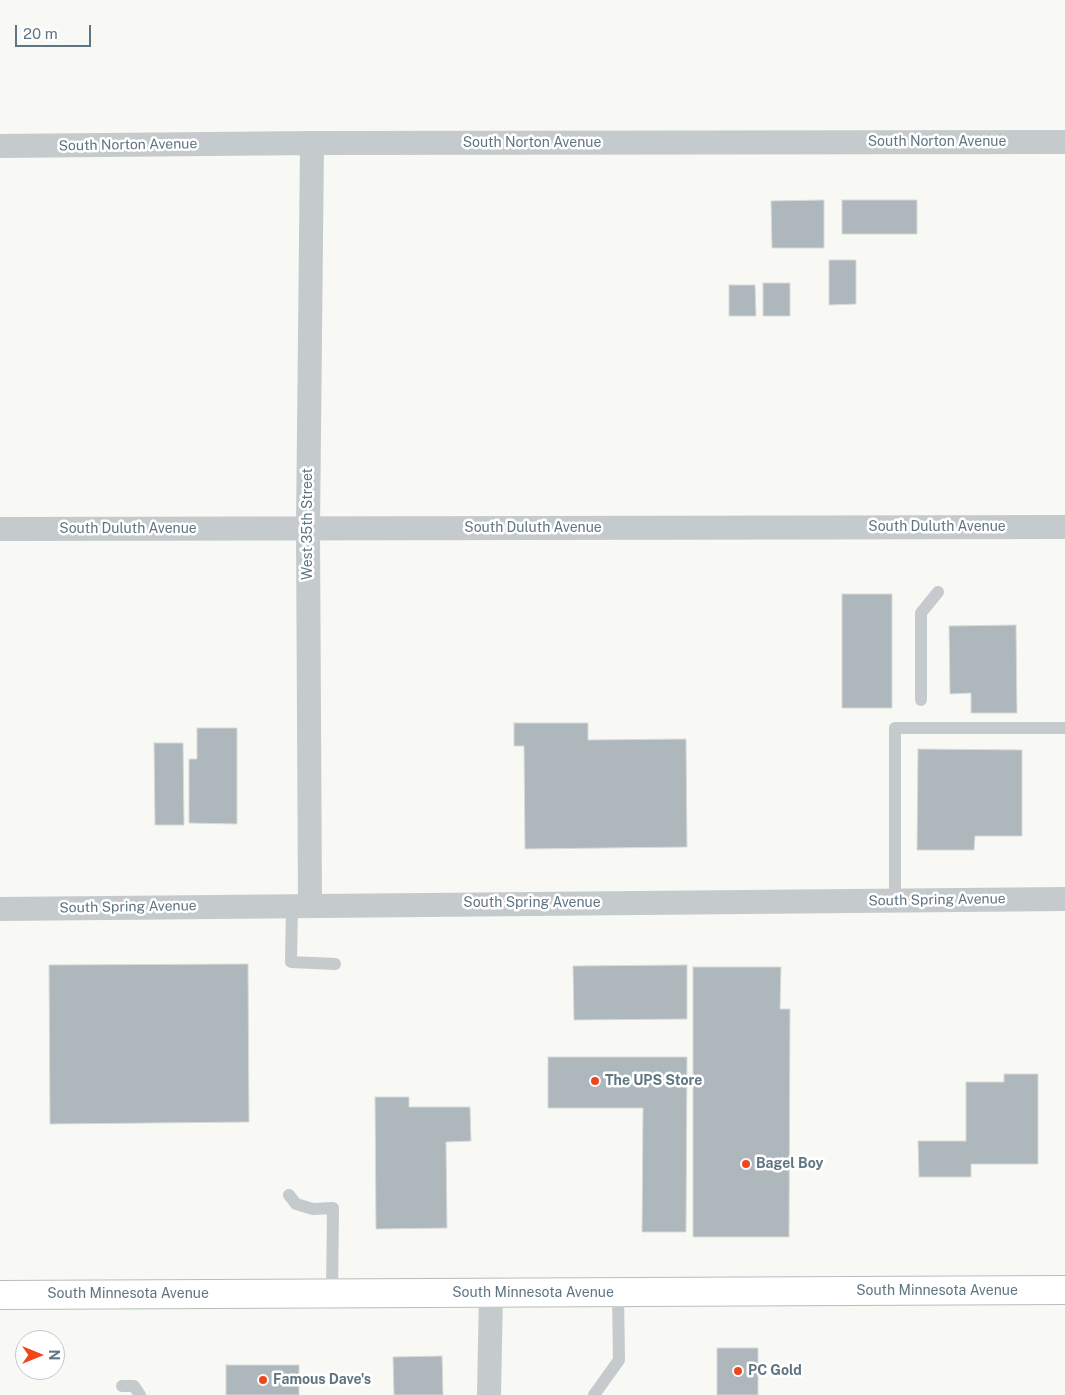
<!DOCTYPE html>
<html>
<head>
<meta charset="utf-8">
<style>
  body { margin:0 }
  #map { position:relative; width:1065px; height:1395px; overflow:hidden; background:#f8f8f5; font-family:"Public Sans",sans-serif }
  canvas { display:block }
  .north { position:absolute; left:15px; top:1330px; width:50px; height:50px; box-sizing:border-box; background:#fff; border:1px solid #bfc8cd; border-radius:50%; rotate:90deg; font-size:14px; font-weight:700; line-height:20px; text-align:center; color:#607582 }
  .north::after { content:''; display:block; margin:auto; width:18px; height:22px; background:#f0461c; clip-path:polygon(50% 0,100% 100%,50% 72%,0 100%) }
  .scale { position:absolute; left:15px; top:25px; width:76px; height:22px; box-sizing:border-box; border:2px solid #607582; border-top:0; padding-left:6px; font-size:15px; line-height:18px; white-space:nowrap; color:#607582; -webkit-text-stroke:4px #fff; paint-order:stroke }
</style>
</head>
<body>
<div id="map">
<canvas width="1065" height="1395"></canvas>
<div class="north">N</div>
<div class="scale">20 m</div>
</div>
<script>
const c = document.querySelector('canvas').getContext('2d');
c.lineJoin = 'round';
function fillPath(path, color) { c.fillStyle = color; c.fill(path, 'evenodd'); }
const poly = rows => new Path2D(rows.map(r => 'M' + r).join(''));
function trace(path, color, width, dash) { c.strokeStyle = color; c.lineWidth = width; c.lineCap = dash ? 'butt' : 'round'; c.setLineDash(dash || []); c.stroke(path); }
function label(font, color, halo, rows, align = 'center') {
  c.font = font + ' "Public Sans",sans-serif'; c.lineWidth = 5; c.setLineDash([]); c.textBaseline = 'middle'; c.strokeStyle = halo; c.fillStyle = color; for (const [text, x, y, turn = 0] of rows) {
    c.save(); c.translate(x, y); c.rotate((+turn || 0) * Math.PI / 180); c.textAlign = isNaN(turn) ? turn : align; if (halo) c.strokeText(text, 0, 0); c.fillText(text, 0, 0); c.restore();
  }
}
const building = poly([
  [824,200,824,248,772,248,771,201,824,200],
  [842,200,917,200,917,234,842,234,842,200],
  [829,260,856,260,856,304,829,305,829,260],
  [763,283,790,283,790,316,763,316,763,283],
  [729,285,755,285,756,316,729,316,729,285],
  [842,594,892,594,892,708,842,708,842,594],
  [1016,625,1017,713,971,713,971,693,950,694,949,626,1016,625],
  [514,723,588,723,588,740,686,739,687,847,525,849,524,746,514,746,514,723],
  [197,728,237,728,237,824,189,823,189,759,197,759,197,728],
  [154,743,183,743,184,825,155,825,154,743],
  [918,749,1022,750,1022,836,975,836,974,850,917,850,918,749],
  [248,964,249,1122,50,1124,49,965,248,964],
  [687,965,687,1019,574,1020,573,966,687,965],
  [693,967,781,967,780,1009,790,1009,789,1237,693,1237,693,967],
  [548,1057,687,1057,686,1232,642,1232,643,1108,548,1108,548,1057],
  [1004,1074,1038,1074,1038,1164,971,1164,971,1177,919,1177,918,1141,966,1141,966,1082,1004,1082,1004,1074],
  [375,1097,409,1097,409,1107,470,1107,471,1141,446,1142,447,1228,376,1229,375,1097],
  [717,1348,758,1348,758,1395,717,1395,717,1348],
  [442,1356,443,1395,394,1395,393,1357,442,1356],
  [226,1365,299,1365,299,1395,226,1395,226,1365]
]);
const lane = poly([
  [921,700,921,613,938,592],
  [895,900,895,728,1065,728],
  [292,905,291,962,335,964],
  [289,1195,296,1204,313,1209,333,1208,332,1294],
  [122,1386,134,1386,140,1395],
  [594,1395,619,1360,618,1292]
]);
const street = poly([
  [0,146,312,143,1065,142],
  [0,529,1065,527],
  [310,905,308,528,312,143],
  [0,909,1065,899],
  [489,1395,491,1293]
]);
const primary = poly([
  [0,1295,1065,1290]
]);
const markers = [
  [595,1081,5,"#f0461c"],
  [746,1164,5,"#f0461c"],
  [738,1371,5,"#f0461c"],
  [263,1380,5,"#f0461c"]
];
const streetNames = [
  ["South Norton Avenue",937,142],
  ["South Norton Avenue",532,143],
  ["South Norton Avenue",128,145,-1],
  ["West 35th Street",308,524,-90],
  ["South Duluth Avenue",937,527],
  ["South Duluth Avenue",533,528],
  ["South Duluth Avenue",128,529],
  ["South Spring Avenue",937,900,-1],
  ["South Spring Avenue",532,903],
  ["South Spring Avenue",128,907,-1],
  ["South Minnesota Avenue",937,1291],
  ["South Minnesota Avenue",533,1293],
  ["South Minnesota Avenue",128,1294]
];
const poiNames = [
  ["The UPS Store",605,1081],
  ["Bagel Boy",756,1164],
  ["PC Gold",748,1371],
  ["Famous Dave's",273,1380]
];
fillPath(building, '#aeb7bc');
trace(building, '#d9d9d7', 1);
trace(primary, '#b8bdc0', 30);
trace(lane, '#c5cacd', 12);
trace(street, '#c5cacd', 24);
trace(primary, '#fff', 28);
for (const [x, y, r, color] of markers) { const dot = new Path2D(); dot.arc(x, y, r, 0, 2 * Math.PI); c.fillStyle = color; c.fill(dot); trace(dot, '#fff', 2); }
label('14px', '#607582', '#fff', streetNames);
label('bold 14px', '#607582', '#fff', poiNames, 'left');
</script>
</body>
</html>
